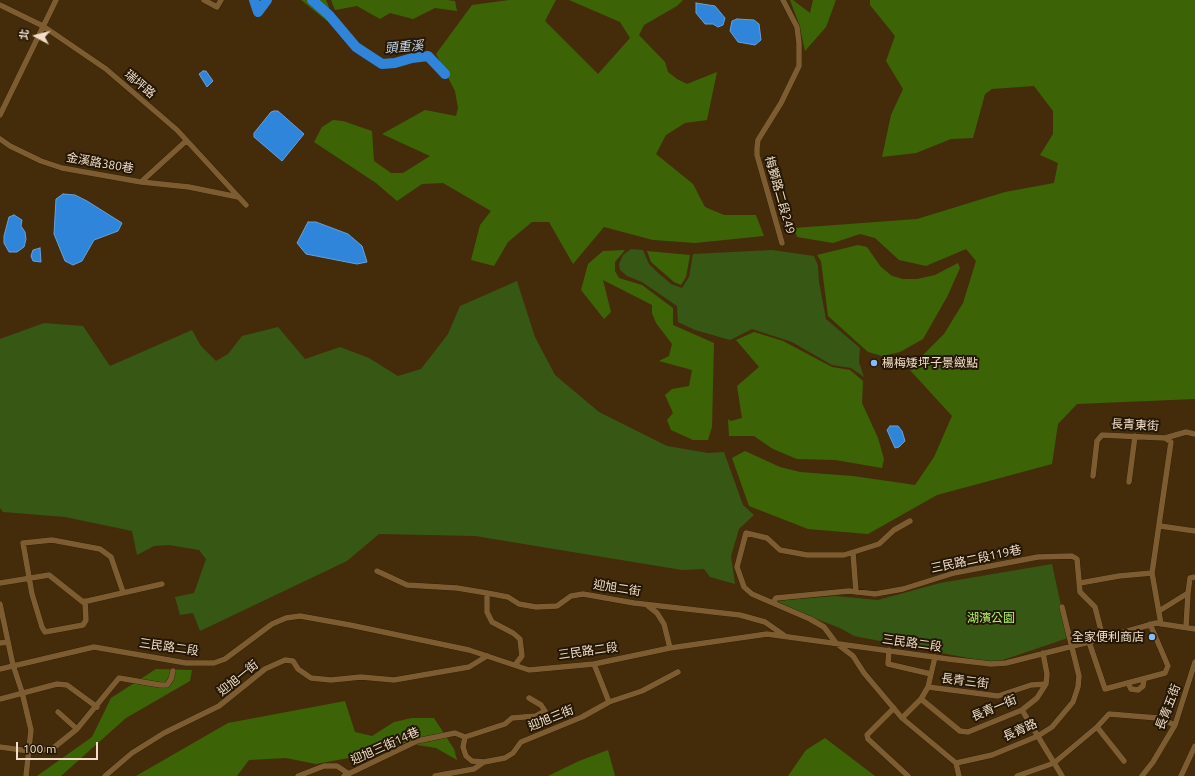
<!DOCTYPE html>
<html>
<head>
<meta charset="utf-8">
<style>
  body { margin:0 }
  #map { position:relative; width:1195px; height:776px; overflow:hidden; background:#442c0a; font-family:Ubuntu,"Noto Sans TC",sans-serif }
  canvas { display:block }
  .north { position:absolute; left:16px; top:16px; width:40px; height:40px; -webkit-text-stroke:3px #241705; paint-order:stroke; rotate:277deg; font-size:11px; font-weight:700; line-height:16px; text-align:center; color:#f2dec8 }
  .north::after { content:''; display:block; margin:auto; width:14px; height:18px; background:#f2dec8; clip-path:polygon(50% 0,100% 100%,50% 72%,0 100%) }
  .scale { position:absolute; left:16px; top:742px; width:82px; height:18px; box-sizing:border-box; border:2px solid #f2dec8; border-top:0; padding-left:5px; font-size:12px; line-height:14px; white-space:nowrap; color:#f2dec8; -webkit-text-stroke:3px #241705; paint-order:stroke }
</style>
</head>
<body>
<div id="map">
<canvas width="1195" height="776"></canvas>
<div class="north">北</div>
<div class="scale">100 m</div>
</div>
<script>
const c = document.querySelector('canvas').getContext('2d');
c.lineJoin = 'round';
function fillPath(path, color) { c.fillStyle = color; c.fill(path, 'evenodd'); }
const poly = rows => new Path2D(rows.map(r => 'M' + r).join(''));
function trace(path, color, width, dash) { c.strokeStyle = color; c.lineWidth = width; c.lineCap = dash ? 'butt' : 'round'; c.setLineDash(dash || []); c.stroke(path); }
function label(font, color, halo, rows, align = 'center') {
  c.font = font + ' Ubuntu,"Noto Sans TC",sans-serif'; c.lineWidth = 4; c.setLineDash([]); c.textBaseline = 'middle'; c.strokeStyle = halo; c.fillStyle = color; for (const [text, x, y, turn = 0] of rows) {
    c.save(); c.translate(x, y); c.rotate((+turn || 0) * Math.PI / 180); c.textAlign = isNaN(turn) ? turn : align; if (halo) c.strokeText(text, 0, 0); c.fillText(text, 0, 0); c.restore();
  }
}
const green = poly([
  [631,249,643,250,649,264,656,271,671,284,682,288,689,277,693,254,772,250,814,256,818,266,819,282,826,319,860,348,859,362,864,377,851,368,832,365,792,342,752,329,730,340,695,330,678,322,677,306,642,282,627,276,620,270,619,264,623,255],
  [517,281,535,337,555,375,599,412,667,446,708,453,724,452,743,505,754,515,739,529,731,556,735,584,710,577,704,569,682,570,475,536,379,534,347,561,200,631,193,613,180,615,175,597,194,593,206,559,199,550,169,545,154,546,137,555,132,531,65,517,3,512,0,508,0,339,44,323,83,326,110,366,192,330,201,346,216,361,228,354,242,336,278,327,305,359,340,347,369,358,398,376,421,369,448,334,460,306],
  [1052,564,1068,638,994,663,854,636,840,628,806,615,776,601,835,596,878,600,940,583]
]);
const forest = poly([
  [301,0,326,0,329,7,327,21],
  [331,0,447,0,455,1,457,11,435,8,413,19,390,13,380,19,357,6,335,10],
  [509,0,556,0,545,21,598,74,630,38,620,22,569,0,683,0,677,6,644,25,639,35,665,62,668,72,677,79,687,84,717,72,707,120,685,123,666,135,656,154,693,184,705,207,724,215,756,215,764,236,695,243,653,240,604,227,573,264,549,222,532,222,508,242,494,266,471,260,480,225,491,211,443,183,422,184,397,201,376,183,314,142,322,127,333,120,343,121,372,131,374,161,391,173,403,173,430,156,382,134,425,110,456,116,458,108,455,91,436,54,472,5],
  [790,0,793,0,810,13,813,0,836,0,826,27,805,51,799,24],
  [870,0,1195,0,1195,399,1077,404,1058,424,1052,464,937,495,868,534,808,529,749,506,732,458,745,451,780,467,800,472,853,476,915,485,934,457,952,416,909,369,944,334,963,303,976,261,966,249,926,266,899,260,875,238,860,234,833,243,797,237,794,228,917,219,1005,192,1054,183,1058,163,1040,155,1053,134,1053,111,1034,86,992,89,985,94,973,138,951,139,916,153,882,157,891,115,903,89,886,61,895,36,870,5],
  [858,245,867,247,881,267,892,276,903,279,917,279,935,275,958,263,960,268,947,297,923,339,900,352,882,356,868,352,828,316,821,261,817,255],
  [625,250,615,262,615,271,619,278,642,285,673,308,673,325,714,343,712,427,708,440,693,440,671,430,667,420,673,413,665,395,672,389,689,386,692,370,659,361,669,356,672,344,656,323,652,313,652,305,603,280,611,312,604,319,581,290,588,264,603,251],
  [647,251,690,255,686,277,681,285,674,282,651,262],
  [754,332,783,341,832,367,850,370,863,381,862,403,878,438,884,459,882,468,835,460,797,459,773,449,754,436,729,436,728,419,731,421,742,418,737,386,759,367,736,340],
  [156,669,192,670,190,681,126,718,61,776,37,776,92,737,111,698],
  [345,701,355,732,372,736,394,722,412,718,434,718,454,749,457,760,436,748,399,742,370,754,316,764,286,758,249,760,237,776,136,776,228,723],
  [825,738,875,776,788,776,806,750],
  [608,750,615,776,548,776,579,761]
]);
const water = poly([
  [696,3,715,6,725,18,723,25,718,27,713,24,705,24,696,13,696,3],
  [737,19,754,20,759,24,761,40,755,45,738,42,730,31,732,21,737,19],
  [203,71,206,71,213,81,207,87,199,74,203,71],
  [274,111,278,111,304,134,282,161,254,137,254,133,271,112,274,111],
  [63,194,75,195,87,201,122,223,118,231,94,240,82,261,73,265,65,261,54,234,56,199,63,194],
  [14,215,22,220,21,226,25,232,26,239,24,247,17,252,9,252,4,243,4,236,9,217,14,215],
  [308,222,316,222,348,234,362,246,367,262,357,264,306,254,297,243,308,222],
  [40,248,41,262,33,261,31,256,33,250,40,248],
  [890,426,898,426,902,431,905,441,899,447,895,448,887,430,890,426]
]);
const river = poly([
  [254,0,258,12,267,0],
  [312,0,329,15,356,47,382,64,395,63,412,58,428,56,445,74]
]);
const street = poly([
  [204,0,217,7,221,0],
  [0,5,43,26,106,69,177,130,246,205],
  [0,115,56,0],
  [0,139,10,146,41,161,62,168,141,182,186,141],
  [141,182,189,187,238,197],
  [782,243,757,155,757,148,758,140,781,103,799,66,799,43,797,27,783,0],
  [1165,438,1186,432,1195,434],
  [1093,476,1097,441,1102,435,1165,438,1171,442,1152,573,1161,624],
  [1129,482,1135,436],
  [910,521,894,530,879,544,844,555,807,555,780,550,767,538,746,533,737,567,744,587,752,594,810,619,824,627,836,643,853,656,864,673,902,718,956,763,959,776],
  [1160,526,1195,531],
  [853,553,856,592],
  [377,571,407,585,457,588,487,593,508,597,519,604,536,607,557,606,571,596,583,594,634,603,740,615,765,622,785,636],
  [0,583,49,575,83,602,162,584],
  [1080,583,1119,576,1152,573],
  [487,593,487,612,492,622,513,633,520,639,522,656,515,665],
  [85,601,86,620,83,625,45,632,42,627,32,594,23,543,52,540,100,549,111,557,123,592],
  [773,603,776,598,849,591,875,594,903,589,954,573,1038,557,1072,556,1077,559,1080,592,1095,607,1103,638],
  [0,604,13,665,22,692,31,730,26,776],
  [647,605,657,613,664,624,670,648],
  [1159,611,1188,593,1190,578,1195,577],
  [1186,627,1188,593],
  [1089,642,1105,689,1165,673,1168,666,1150,624],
  [0,643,8,642],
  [889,650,888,664,931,674],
  [0,669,94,647,186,663,214,663,225,659,272,624,286,618,300,616,350,625,469,650,529,670,594,664,670,648,767,634,948,659,991,664,1006,663,1089,642,1156,623,1195,629],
  [1128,683,1131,689,1138,690,1143,686,1144,679],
  [928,687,998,696,1031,685,1046,684],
  [0,699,57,684,67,685,97,707],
  [921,699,960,731,968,732,1022,710,1037,698,1046,684,1047,674,1043,653],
  [609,702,642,691,678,672],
  [894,708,867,735,868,739,908,776],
  [1022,710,1062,776],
  [58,712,77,729],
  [902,718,921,699,928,687,935,657],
  [1097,727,1109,714,1158,718,1175,725],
  [465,737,505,724,512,718,536,716,545,711,541,705,529,698],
  [0,747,29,751,52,749,77,729,119,678,160,685,167,685,171,679,173,671],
  [956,763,992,755,1038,736,1052,727,1073,702,1078,687,1079,676,1062,607],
  [105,776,132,753,164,733,219,706,265,669,285,660,293,661,298,669,311,678,331,680,361,677,394,680,469,667,487,656],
  [298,776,324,766,337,766,349,774],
  [344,776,417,741,455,733,465,737,463,747,466,756,472,761,484,762],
  [435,776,474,769,484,762,505,758,513,753,521,742,582,717,609,702,594,664],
  [1017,776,1054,763,1097,727,1124,761],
  [1142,776,1153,762,1175,725,1195,662],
  [1181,776,1195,746]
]);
const markers = [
  [874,363,4,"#83bcfb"],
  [1152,637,4,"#83bcfb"]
];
const streetNames = [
  ["瑞坪路",140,84,40],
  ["金溪路380巷",100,163,10],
  ["梅獅路二段249",780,195,74],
  ["長青東街",1135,425,3],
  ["三民路二段119巷",976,559,-12],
  ["迎旭二街",617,588,9],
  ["三民路二段",912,643,8],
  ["三民路二段",169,647,8],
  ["三民路二段",588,651,-8],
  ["迎旭一街",238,678,-39],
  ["長青三街",965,681,7],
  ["長青五街",1168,707,-69],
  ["長青一街",994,708,-23],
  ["迎旭三街",551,718,-22],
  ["長青路",1020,730,-24],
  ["迎旭三街14巷",385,746,-24]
];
const poiNames = [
  ["楊梅矮坪子景緻點",882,363],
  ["全家便利商店",1144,637,"right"]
];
const parkNames = [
  ["湖濱公園",991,618]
];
const waterNames = [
  ["頭重溪",404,47,-5]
];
fillPath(green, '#375715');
fillPath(forest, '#3c6407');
fillPath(water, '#2f85da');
trace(water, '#6aa0d5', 1);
trace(river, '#2f85da', 10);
trace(street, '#261601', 6);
trace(street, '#7d5c31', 5.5);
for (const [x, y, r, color] of markers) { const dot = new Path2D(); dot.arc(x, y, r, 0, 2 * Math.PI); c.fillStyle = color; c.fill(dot); trace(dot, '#241705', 1.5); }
label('12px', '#f2dec8', '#241705', streetNames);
label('12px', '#f2dec8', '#241705', poiNames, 'left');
label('12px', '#aef46b', '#241705', parkNames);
label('italic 13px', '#c1d4ea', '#241705', waterNames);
</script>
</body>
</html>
